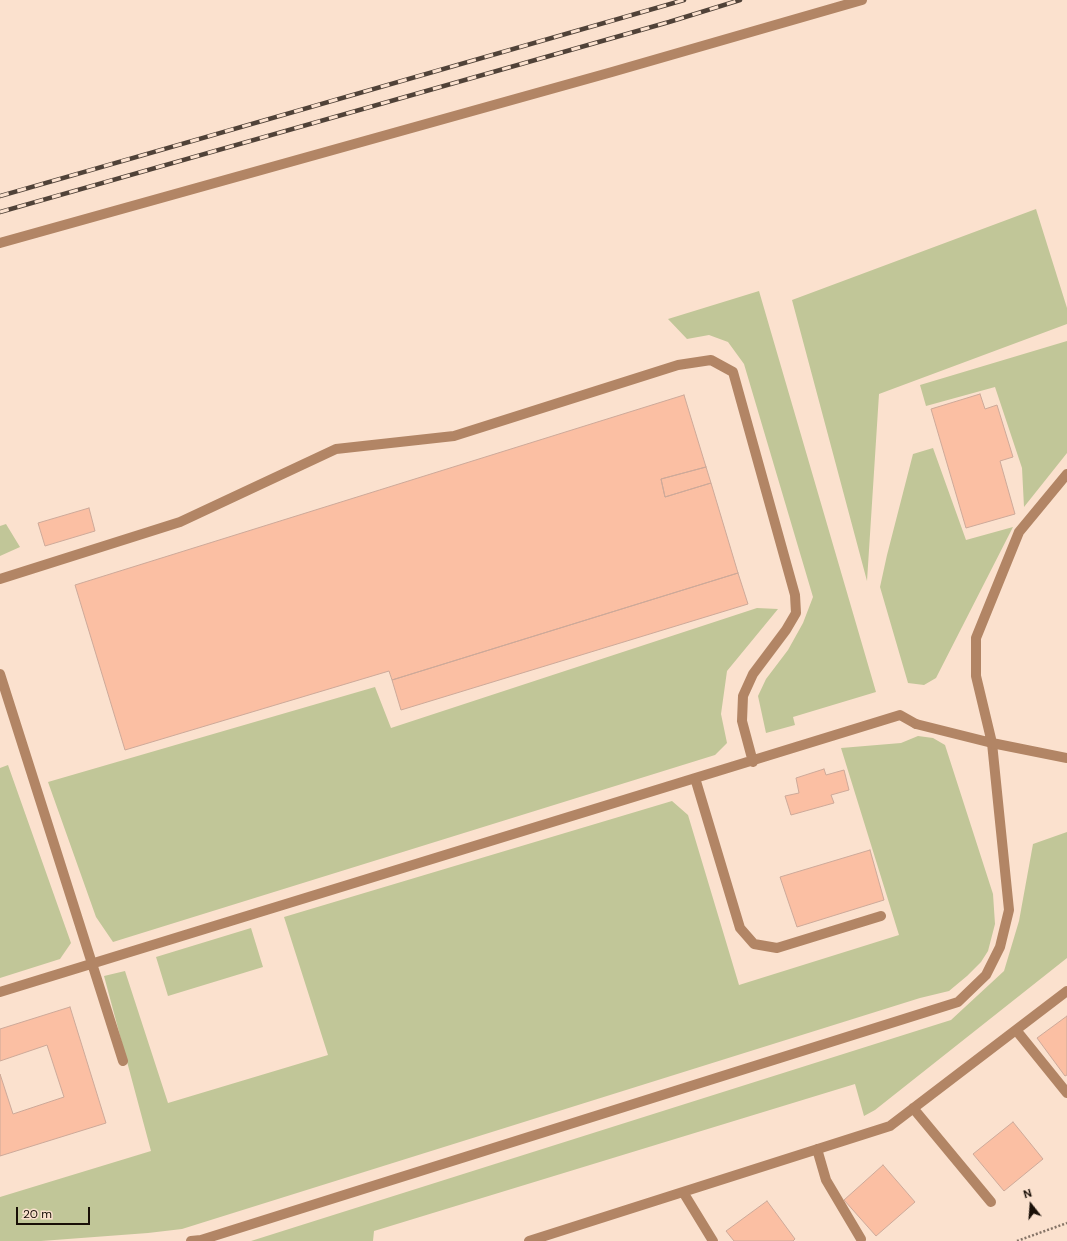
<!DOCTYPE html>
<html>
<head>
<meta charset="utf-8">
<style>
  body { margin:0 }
  #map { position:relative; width:1067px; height:1241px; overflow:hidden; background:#fbe1ce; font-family:"DM Sans",sans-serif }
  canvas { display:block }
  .north { position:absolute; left:1011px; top:1185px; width:40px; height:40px; -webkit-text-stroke:3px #fbe1ce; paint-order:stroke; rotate:343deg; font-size:11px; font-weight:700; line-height:16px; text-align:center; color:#190f07 }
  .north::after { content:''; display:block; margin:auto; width:14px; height:18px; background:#190f07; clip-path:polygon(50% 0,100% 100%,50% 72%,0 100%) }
  .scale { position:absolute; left:16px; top:1207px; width:74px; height:18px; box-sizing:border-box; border:2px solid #190f07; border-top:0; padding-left:5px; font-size:12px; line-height:14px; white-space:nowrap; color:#190f07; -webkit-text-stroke:3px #fbe1ce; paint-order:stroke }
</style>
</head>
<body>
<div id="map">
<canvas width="1067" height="1241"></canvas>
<div class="north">N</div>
<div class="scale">20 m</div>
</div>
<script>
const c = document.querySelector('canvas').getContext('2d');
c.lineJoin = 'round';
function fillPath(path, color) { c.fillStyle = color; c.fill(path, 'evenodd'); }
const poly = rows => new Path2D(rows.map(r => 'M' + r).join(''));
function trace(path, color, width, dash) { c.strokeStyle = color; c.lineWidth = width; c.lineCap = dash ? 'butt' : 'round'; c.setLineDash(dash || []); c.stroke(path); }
const green = poly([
  [1036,209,1067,308,1067,324,879,394,867,581,792,300],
  [759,291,876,692,793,717,795,725,766,733,758,696,766,679,788,650,803,623,813,597,744,364,728,342,709,335,687,339,668,319],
  [1067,341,1067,453,1024,507,1022,468,995,387,926,406,920,385],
  [933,448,966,540,1013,527,936,678,924,685,908,683,880,587,887,555,913,454],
  [6,524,20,547,0,556,0,526],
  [757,608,778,609,727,671,721,714,727,743,715,755,113,942,96,917,48,782,375,687,391,728],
  [918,736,933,738,945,745,993,894,995,924,988,951,981,962,967,976,949,991,920,998,182,1229,148,1233,41,1241,0,1241,0,1197,151,1151,104,976,125,971,168,1103,328,1055,284,917,672,801,688,815,739,985,899,935,841,748,901,743],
  [8,765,71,943,60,959,0,978,0,768],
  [1067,832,1067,958,875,1110,864,1116,855,1084,374,1231,373,1241,251,1241,951,1020,1004,971,1019,921,1033,844],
  [251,928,263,967,168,996,156,957]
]);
const building = poly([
  [980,394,985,409,997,405,1013,457,1000,461,1015,514,966,528,931,409,980,394],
  [684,395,706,467,661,479,665,497,711,483,738,573,392,680,389,671,125,750,75,585,684,395],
  [706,467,711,483,665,497,661,479,706,467],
  [89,508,95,531,45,546,38,523,89,508],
  [738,573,748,604,401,710,392,680,738,573],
  [824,769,826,775,844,770,849,790,831,795,834,803,791,815,785,796,799,793,796,778,824,769],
  [870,850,884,900,797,927,780,877,870,850],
  [70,1007,106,1123,0,1156,0,1074,13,1114,64,1097,47,1045,0,1061,0,1029,70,1007],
  [1067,1016,1067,1075,1065,1076,1037,1038,1067,1016],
  [1013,1122,1043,1159,1004,1191,973,1154,1013,1122],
  [883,1165,915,1202,876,1236,844,1200,883,1165],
  [767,1201,795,1239,793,1241,734,1241,726,1231,767,1201]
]);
const path = poly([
  [1017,1241,1067,1223]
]);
const service = poly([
  [0,243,612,72,862,0],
  [0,579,180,522,336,449,454,436,678,365,711,360,733,372,795,595,796,613,786,630,753,674,743,696,742,721,753,762],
  [0,674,123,1061],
  [695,778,740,928,754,944,777,948,881,916],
  [0,992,900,715,916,724],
  [191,1241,201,1240,958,1002,986,975,1000,947,1009,910,992,743]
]);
const minor = poly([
  [916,724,992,743,1067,758],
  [992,743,976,676,976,638,1019,532,1067,474],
  [1016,1030,1067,1093],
  [913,1108,991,1202],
  [817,1149,826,1180,861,1239],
  [683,1192,713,1241],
  [529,1241,890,1126,1067,991]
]);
const rail = poly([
  [0,196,684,0],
  [0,212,669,22,740,0]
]);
fillPath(green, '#c1c698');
fillPath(building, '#fbbfa3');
trace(building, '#cda999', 1);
trace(path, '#847366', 2.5, [2, 2]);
trace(service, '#b28565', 10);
trace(minor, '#b28565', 10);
trace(rail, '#504238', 4.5);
trace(rail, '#fbe1ce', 3, [9]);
</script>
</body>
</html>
